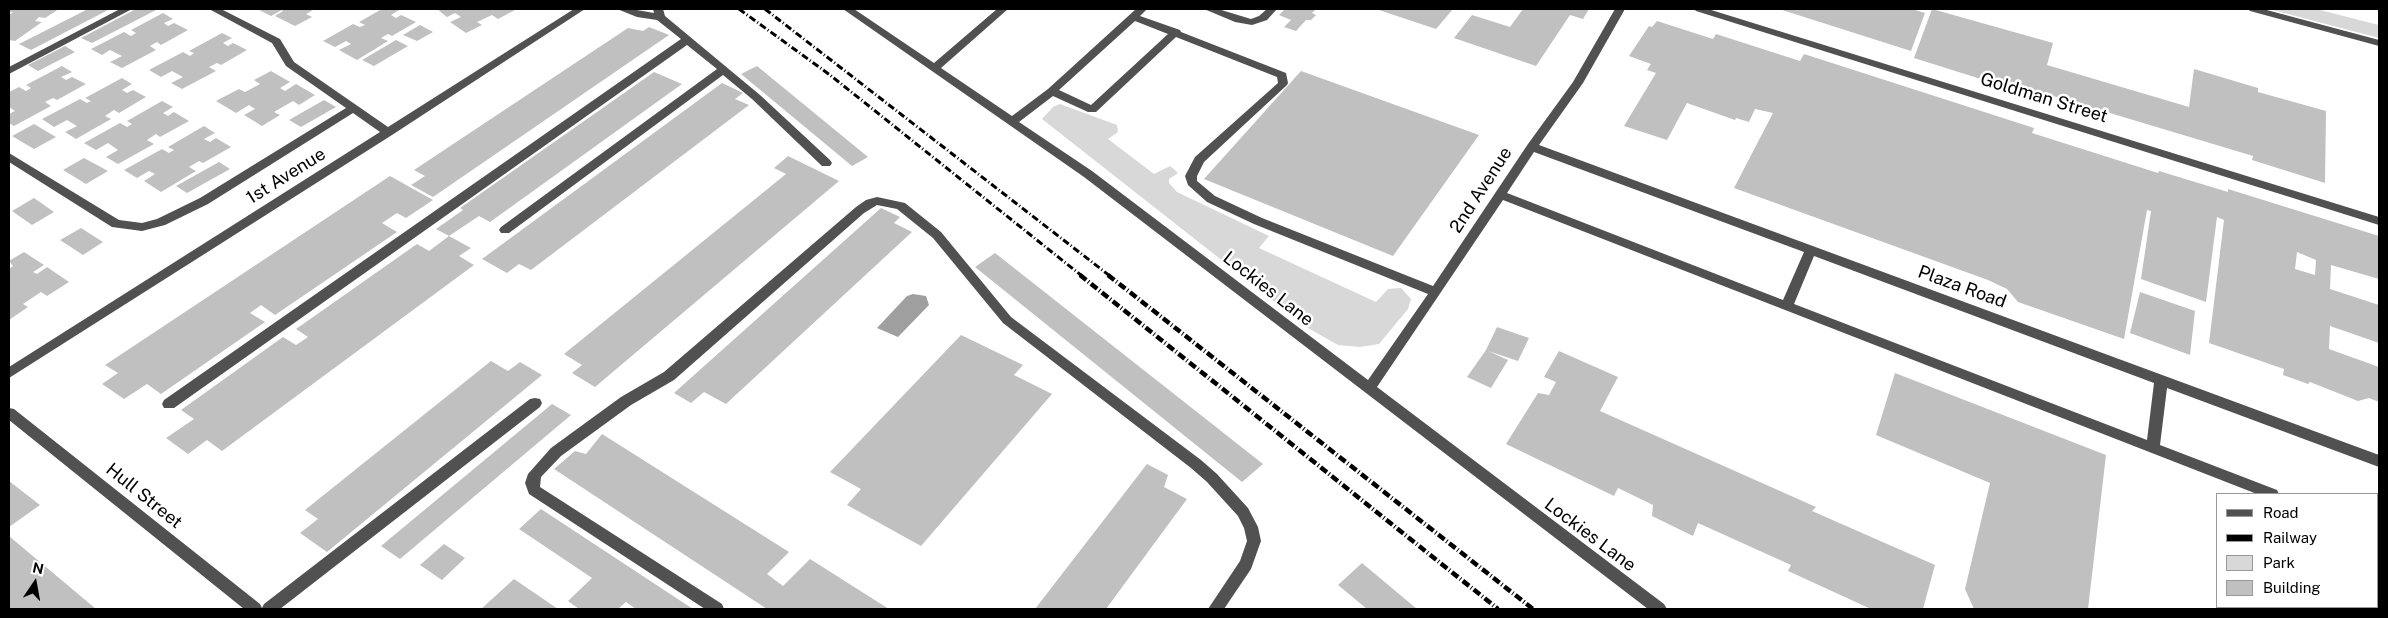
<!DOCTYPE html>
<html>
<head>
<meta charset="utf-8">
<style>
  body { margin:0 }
  #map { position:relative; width:2388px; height:618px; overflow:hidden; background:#fff; font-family:"Public Sans",sans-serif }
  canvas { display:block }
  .frame { position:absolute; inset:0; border:10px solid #000; pointer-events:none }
  .legend { position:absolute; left:2216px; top:493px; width:162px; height:115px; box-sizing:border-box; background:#fff; border:1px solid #999; margin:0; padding:6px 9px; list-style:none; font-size:15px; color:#000 }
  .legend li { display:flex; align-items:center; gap:10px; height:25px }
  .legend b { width:25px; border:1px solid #999 }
  .north { position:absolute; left:10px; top:558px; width:50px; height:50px; -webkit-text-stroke:4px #fff; paint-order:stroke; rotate:12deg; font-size:14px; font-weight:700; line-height:20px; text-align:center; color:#000 }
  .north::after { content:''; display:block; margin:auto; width:18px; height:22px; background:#000; clip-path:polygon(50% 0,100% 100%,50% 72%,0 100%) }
</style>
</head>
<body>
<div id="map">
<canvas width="2388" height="618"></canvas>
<div class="frame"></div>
<ul class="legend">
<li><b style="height:6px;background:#515151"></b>Road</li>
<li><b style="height:6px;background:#000"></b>Railway</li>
<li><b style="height:14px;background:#d8d8d8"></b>Park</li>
<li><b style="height:14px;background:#c0c0c0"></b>Building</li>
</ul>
<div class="north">N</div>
</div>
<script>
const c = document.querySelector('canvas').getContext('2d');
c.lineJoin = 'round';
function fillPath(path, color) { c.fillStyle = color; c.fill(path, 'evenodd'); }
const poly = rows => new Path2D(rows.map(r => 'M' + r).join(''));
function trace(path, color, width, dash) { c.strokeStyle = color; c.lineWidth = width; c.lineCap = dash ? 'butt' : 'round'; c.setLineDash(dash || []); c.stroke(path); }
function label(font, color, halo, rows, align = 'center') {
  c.font = font + ' "Public Sans",sans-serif'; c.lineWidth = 5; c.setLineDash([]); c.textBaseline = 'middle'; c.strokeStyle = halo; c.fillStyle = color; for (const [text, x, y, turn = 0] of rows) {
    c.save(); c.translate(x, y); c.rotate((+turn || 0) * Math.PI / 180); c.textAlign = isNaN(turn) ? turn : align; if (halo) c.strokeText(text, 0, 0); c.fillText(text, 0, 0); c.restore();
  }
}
const green = poly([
  [2269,9,2316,9,2379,25,2379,38],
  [1060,104,1117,125,1118,132,1108,139,1154,174,1170,166,1175,170,1178,173,1169,179,1169,183,1177,192,1269,236,1259,248,1376,302,1388,289,1401,288,1411,299,1408,309,1379,344,1360,347,1338,345,1308,328,1042,119,1053,107]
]);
const water = poly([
  [913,294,926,296,929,305,898,337,877,328,907,296]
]);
const building = poly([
  [9,9,59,9,45,18,39,17,35,21,42,22,15,41,9,40,9,15,13,12,9,12],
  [88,9,110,9,31,50,19,44],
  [136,9,158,9,92,43,81,38],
  [257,9,315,9,306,14,312,17,295,26,275,16,283,11,282,10,271,16],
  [382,9,395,9,399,10,391,15,396,18,401,15,416,22,392,36,388,34,381,38,388,41,357,60,339,50,351,44,346,41,335,47,323,41,353,24,360,27,365,25,359,22],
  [437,9,513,9,515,10,498,19,492,15,477,22,482,25,466,33,450,22,461,17,455,13,447,17],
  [1285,9,1316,9,1312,13,1316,15,1311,20,1306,20,1296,31,1284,27,1291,20,1279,15],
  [1376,9,1453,9,1436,29],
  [1523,9,1589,9,1583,19,1570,15,1536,66,1454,38,1472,15,1510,27],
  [1779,9,1912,9,1925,13,1911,51],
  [1932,9,2053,43,2047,65,2189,107,2194,69,2258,88,2258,92,2326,111,2325,183,2252,160,2253,156,2040,92,2038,97,1914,58],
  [163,13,173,19,164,23,168,26,174,23,188,30,161,45,157,42,150,46,156,50,122,68,110,62,122,56,110,50,102,55,91,49,124,32,131,36,136,33,131,30],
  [1657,21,1713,39,1716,34,1800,61,1804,54,2034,128,2032,133,2158,173,2159,171,2228,192,2228,189,2379,236,2379,279,2331,265,2330,289,2379,305,2379,343,2330,326,2329,349,2379,367,2379,402,2369,398,2358,401,2310,382,2308,384,2283,375,2284,369,2209,343,2224,220,2217,217,2206,302,2141,279,2151,211,2147,210,2124,339,2018,302,2007,289,1988,280,1734,188,1773,113,1755,109,1749,122,1736,118,1735,120,1687,103,1667,140,1624,126,1656,73,1647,70,1651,64,1629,56,1649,26,1652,27],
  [2297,252,2316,260,2315,275,2295,269],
  [420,25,433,32,417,41,403,35],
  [649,27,669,35,433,197,411,185,425,176,414,170,628,28,643,31],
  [222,33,232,38,223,43,228,46,233,43,247,50,221,65,217,63,209,67,216,71,182,89,171,83,183,77,172,71,161,77,149,70,183,52,190,56,194,53,189,51],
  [396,40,408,46,374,66,362,60],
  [65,46,75,52,38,71,28,65],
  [62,66,72,72,61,77,66,80,72,77,86,84,57,100,53,98,45,102,51,106,14,126,9,123,9,114,15,111,9,107,9,92,19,87,26,91,31,88,26,85],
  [757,66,868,157,852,166,741,74],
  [271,71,290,82,280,88,285,91,296,84,315,95,299,105,293,101,274,112,280,115,262,126,244,115,255,109,249,105,236,113,216,101,239,89,245,92,260,84,254,80],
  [1301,71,1479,135,1393,256,1204,179],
  [654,72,682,84,490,222,479,216,449,236,436,229,463,210,460,208],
  [122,78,132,84,122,90,127,93,133,90,146,97,119,113,114,110,105,116,111,119,76,139,65,132,77,126,67,120,54,127,42,119,80,99,87,103,91,101,85,98],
  [722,83,743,93,735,99,749,105,531,270,519,264,507,273,482,259],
  [324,100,336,107,301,127,289,120],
  [162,101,173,107,163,113,168,116,174,112,189,121,160,137,156,134,147,140,154,144,118,164,106,157,118,150,108,143,96,150,84,143,120,123,127,127,132,124,127,121],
  [34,124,56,137,34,149,12,136],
  [204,126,215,133,204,139,210,142,216,138,231,147,203,163,199,161,189,167,196,171,161,192,144,181,155,174,149,171,137,178,124,170,162,149,169,153,174,150,168,147],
  [788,156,839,181,595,387,572,373,582,365,564,354,786,174,774,168],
  [84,158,108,171,86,184,63,170],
  [219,162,230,169,187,193,176,186],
  [390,176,433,200,406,218,397,213,382,223,397,232,275,315,261,305,250,313,265,322,161,394,147,384,124,399,102,384,118,373,105,365],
  [34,198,54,212,32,225,12,211],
  [881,208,900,217,894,223,912,232,726,404,704,392,691,403,674,393],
  [81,228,103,242,83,255,60,240],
  [449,236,471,248,459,256,474,265,222,451,207,440,188,454,166,438,194,419,181,410,283,337,296,345,308,337,296,329,417,244,429,251],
  [24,252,44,265,33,272,37,274,47,267,69,282,47,296,41,292,23,304,28,307,9,320,9,269,13,266,9,261],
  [995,253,1263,464,1242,482,975,267],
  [2140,292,2195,311,2190,355,2130,333],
  [1497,327,1529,338,1518,361,1488,351,1508,360,1491,388,1467,377,1486,350],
  [961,335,1023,365,1014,375,1052,394,921,546,847,505,861,489,830,472],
  [1559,351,1618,377,1600,411,1816,507,1812,511,1935,565,1923,609,1871,609,1788,571,1791,565,1698,523,1693,536,1652,516,1653,505,1618,488,1614,496,1506,444,1538,393,1549,395,1556,382,1544,377],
  [491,361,508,371,520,362,542,375,327,552,300,533,318,519,305,510],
  [1895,373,2106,455,2088,609,1974,609,1965,589,1990,483,1876,435],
  [552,404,571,415,400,559,381,546],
  [602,434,789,552,767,574,783,586,810,559,889,609,767,609,554,469,575,451,586,454],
  [1147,464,1168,475,1164,487,1187,499,1106,609,1035,609],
  [9,481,40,505,9,527],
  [541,509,693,609,636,609,626,602,618,609,579,609,568,601,592,578,519,529],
  [9,536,96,609,9,609],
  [444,544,465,558,442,580,420,565],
  [1362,563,1417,609,1367,609,1338,585],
  [514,579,558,609,481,609]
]);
const minor = poly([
  [120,9,132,9,9,74,9,67,120,9],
  [209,9,221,9,280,39,294,62,388,127,574,9,585,9,392,135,9,378,9,367,380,132,353,113,208,204,165,225,142,231,112,227,9,162,9,153,119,220,142,223,157,219,200,198,346,108,286,66,272,43,209,9],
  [617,9,631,9,654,13,653,9,663,9,665,16,760,95,830,160,832,163,830,166,822,166,752,99,723,75,509,233,501,233,499,230,501,227,717,69,687,45,174,408,164,408,162,404,164,400,681,39,657,20,637,17,617,9],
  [843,9,854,9,934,63,997,9,1008,9,941,68,1012,116,1048,89,1136,9,1147,9,1140,16,1180,30,1181,32,1286,73,1288,83,1287,85,1204,162,1197,176,1197,181,1215,196,1262,218,1433,286,1528,144,1573,82,1615,9,1625,9,1583,83,1539,145,2379,455,2379,467,2167,388,2160,445,2277,490,2279,494,2257,494,1503,200,1377,387,1664,604,1667,609,1648,609,1084,177,843,9],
  [1135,21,1168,34,1091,105,1059,90,1135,21],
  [1176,37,1277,77,1278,83,1195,157,1185,176,1188,185,1207,202,1254,224,1428,294,1368,380,1092,171,1019,122,1053,96,1088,112,1096,112,1176,37],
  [1534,152,1804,252,1783,300,1507,193,1534,152],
  [1814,256,2154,383,2147,440,1794,304,1814,256],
  [1204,9,1218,9,1251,19,1259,16,1267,9,1277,9,1267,20,1252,25,1235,22,1204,9],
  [1694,9,1708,9,2379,217,2379,225,1696,11,1694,9],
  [2248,9,2263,9,2379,40,2379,46,2250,11,2248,9],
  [877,197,905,203,941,232,1011,317,1201,460,1217,474,1248,508,1258,527,1261,541,1251,569,1224,609,1208,609,1240,561,1247,541,1244,528,1238,516,1207,482,1191,468,1003,323,933,238,897,209,877,205,864,213,674,380,631,405,561,456,541,477,540,487,722,604,724,609,705,609,529,494,525,483,528,474,551,448,621,397,664,372,856,207,866,200,877,197],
  [535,398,540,399,542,403,540,407,280,609,244,609,9,420,9,408,14,409,260,604,262,608,264,604,530,399,535,398],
  [2377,529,2379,530,2379,542,2377,541,2377,529]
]);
const railFar1 = poly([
  [739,9,830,75,1082,276],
  [765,9,1110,276]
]);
const rail = poly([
  [1080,275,1498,609],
  [1108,275,1533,609]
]);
const streetNames = [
  ["Goldman Street",2044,98,17],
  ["1st Avenue",286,176,-32],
  ["2nd Avenue",1481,190,-57],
  ["Plaza Road",1962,287,20],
  ["Lockies Lane",1268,289,38],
  ["Hull Street",144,496,39],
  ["Lockies Lane",1590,535,37]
];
fillPath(green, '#d8d8d8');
fillPath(water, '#9f9f9f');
fillPath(building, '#c0c0c0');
fillPath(minor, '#515151');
trace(railFar1, '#000', 3, [7, 2.5, 1, 2.5]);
trace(rail, '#000', 4.5, [8, 2.5, 1, 2.5]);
label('18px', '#000', '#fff', streetNames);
</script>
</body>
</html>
